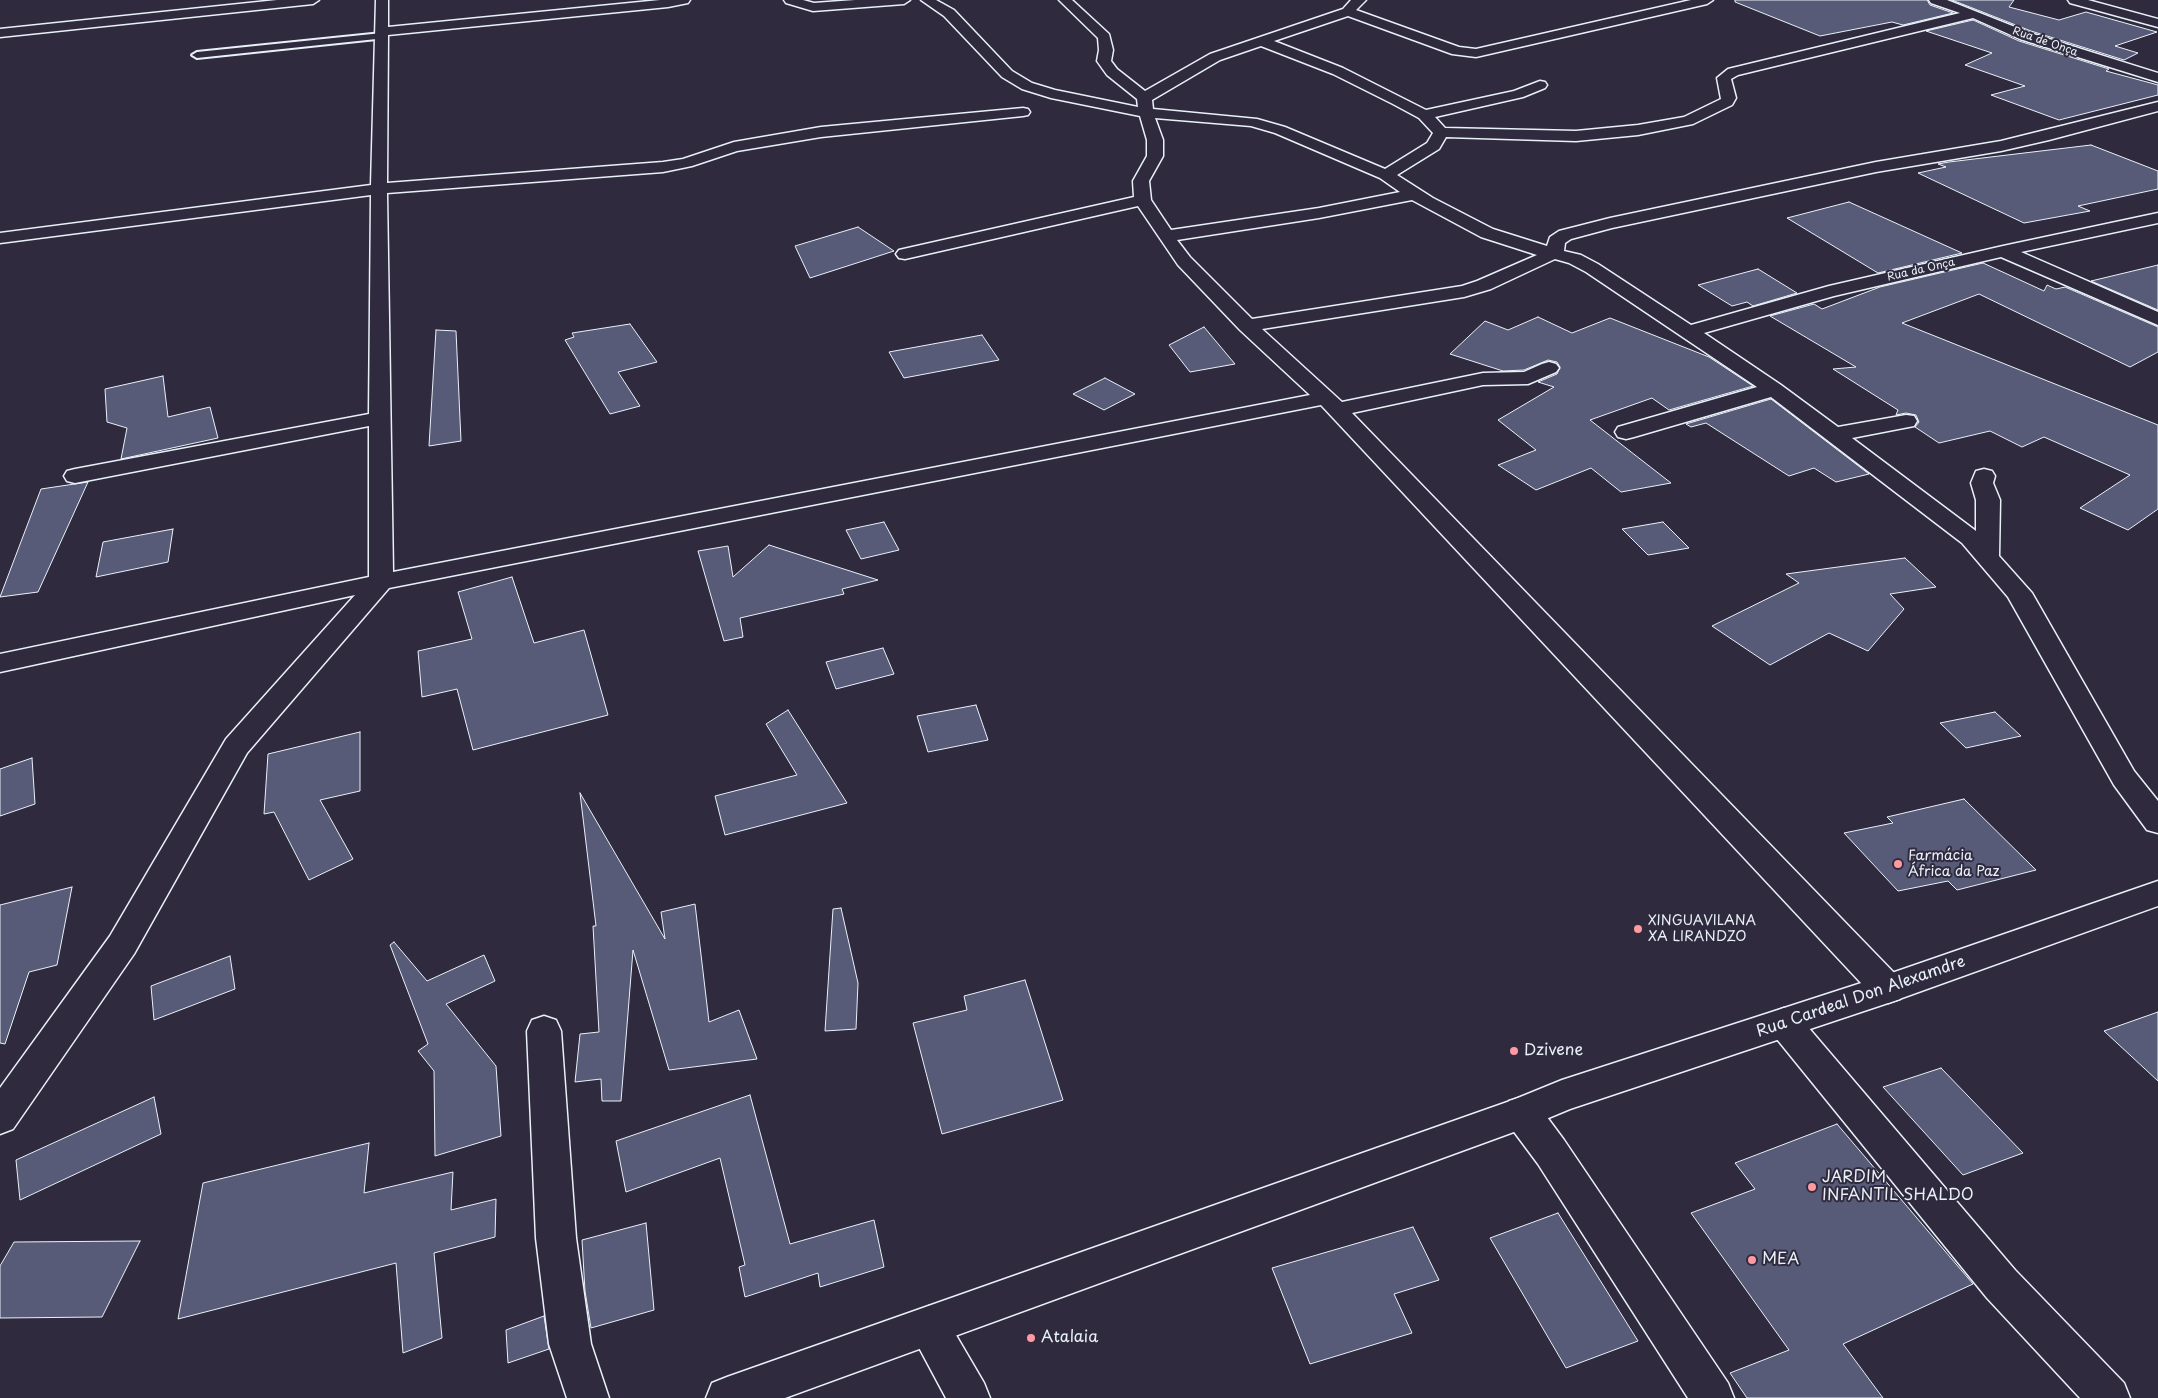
<!DOCTYPE html>
<html>
<head>
<meta charset="utf-8">
<style>
  body { margin:0 }
  canvas { display:block; background:#2f2a3d }
</style>
</head>
<body>
<canvas width="2158" height="1398"></canvas>
<script>
const c = document.querySelector('canvas').getContext('2d');
c.lineJoin = 'round';
function fillPath(path, color) { c.fillStyle = color; c.fill(path, 'evenodd'); }
const poly = rows => new Path2D(rows.map(r => 'M' + r).join(''));
function trace(path, color, width, dash) { c.strokeStyle = color; c.lineWidth = width; c.lineCap = dash ? 'butt' : 'round'; c.setLineDash(dash || []); c.stroke(path); }
function label(font, color, halo, rows, align = 'center') {
  c.font = font + ' "Playpen Sans",sans-serif'; c.lineWidth = 4; c.setLineDash([]); c.textBaseline = 'middle'; c.strokeStyle = halo; c.fillStyle = color; for (const [text, x, y, turn = 0] of rows) {
    c.save(); c.translate(x, y); c.rotate((+turn || 0) * Math.PI / 180); c.textAlign = isNaN(turn) ? turn : align; if (halo) c.strokeText(text, 0, 0); c.fillText(text, 0, 0); c.restore();
  }
}
const building = poly([
  [1735,0,1927,0,1930,5,1953,13,1903,25,1892,22,1820,36,1735,2,1735,0],
  [1952,0,2014,0,2009,7,2059,20,2086,12,2157,32,2115,46,2138,53,2124,60,2031,31,1952,0],
  [1973,20,2019,41,2109,69,2106,71,2158,85,2158,95,2059,120,1991,95,2025,86,1965,65,1992,53,1926,31,1973,20],
  [2091,145,2158,171,2158,189,2078,206,2090,211,2024,223,1918,173,1946,167,1938,164,1949,162,2091,145],
  [1849,202,1962,253,1878,273,1787,218,1849,202],
  [858,227,894,251,810,278,795,246,858,227],
  [1983,263,2044,291,2047,285,2056,289,2065,287,2158,327,2158,352,2130,367,1979,294,1902,323,2158,425,2158,509,2128,530,2080,508,2130,475,2044,437,2022,447,1990,431,1939,443,1915,427,1919,422,1916,415,1906,413,1896,415,1898,410,1833,369,1856,367,1770,316,1814,304,1822,309,1880,287,1983,263],
  [2158,265,2158,310,2091,281,2158,265],
  [1758,269,1797,293,1753,306,1747,302,1732,306,1698,285,1758,269],
  [1538,317,1572,333,1610,318,1709,357,1753,386,1669,410,1652,398,1590,420,1671,483,1621,492,1591,468,1536,490,1498,465,1536,450,1498,420,1554,387,1538,382,1557,374,1560,367,1557,362,1548,360,1524,370,1503,371,1450,354,1485,321,1508,330,1538,317],
  [630,324,657,362,618,372,640,406,610,414,565,340,574,337,572,333,630,324],
  [1204,327,1235,364,1190,372,1169,345,1204,327],
  [436,330,456,331,461,441,429,446,436,330],
  [982,335,999,360,904,378,889,352,982,335],
  [163,376,168,417,210,407,218,438,121,459,127,428,107,422,105,389,163,376],
  [1105,378,1135,394,1104,410,1073,394,1105,378],
  [1771,399,1869,474,1836,482,1814,468,1789,476,1706,423,1691,427,1686,424,1771,399],
  [88,482,38,592,0,597,41,489,88,482],
  [884,522,899,550,861,559,846,530,884,522],
  [1663,522,1689,548,1648,555,1622,529,1663,522],
  [173,529,168,562,96,577,103,542,173,529],
  [769,545,878,580,842,589,844,594,740,618,743,637,724,641,698,551,728,546,733,577,769,545],
  [1905,558,1936,587,1890,594,1904,609,1868,651,1829,633,1770,665,1712,626,1799,583,1786,574,1905,558],
  [512,577,534,643,584,630,608,715,473,750,457,689,422,697,418,651,472,639,458,592,512,577],
  [883,648,894,674,836,689,826,662,883,648],
  [976,705,988,740,928,752,917,716,976,705],
  [788,710,847,803,725,835,715,796,797,775,766,724,788,710],
  [1995,712,2021,736,1966,748,1940,723,1995,712],
  [360,732,360,791,320,800,353,859,309,880,274,812,264,814,268,754,360,732],
  [32,758,35,804,0,816,0,769,32,758],
  [580,793,665,939,661,912,695,904,709,1022,739,1010,757,1059,669,1070,633,950,621,1101,602,1101,601,1079,575,1082,580,1034,599,1032,593,926,596,926,580,793],
  [1964,799,2036,870,1957,890,1948,881,1898,891,1844,833,1893,823,1887,817,1964,799],
  [72,887,57,965,29,972,5,1044,0,1043,0,905,72,887],
  [841,908,858,983,856,1029,825,1031,833,909,841,908],
  [394,942,427,981,484,955,495,981,446,1004,496,1066,501,1136,435,1156,434,1071,418,1051,428,1044,390,945,394,942],
  [230,956,235,989,154,1020,151,986,230,956],
  [1025,980,1063,1100,942,1134,913,1023,967,1010,964,996,1025,980],
  [2158,1012,2158,1081,2104,1031,2158,1012],
  [1941,1068,2023,1153,1963,1175,1883,1087,1941,1068],
  [750,1095,790,1244,874,1220,884,1267,820,1287,818,1273,745,1297,739,1267,745,1265,720,1158,626,1192,616,1141,750,1095],
  [154,1097,161,1134,20,1200,16,1160,154,1097],
  [1837,1124,1973,1284,1843,1344,1883,1398,1747,1398,1730,1373,1789,1350,1691,1213,1755,1189,1735,1163,1837,1124],
  [369,1143,364,1193,453,1172,451,1210,496,1199,495,1237,434,1253,442,1338,403,1353,396,1263,178,1319,203,1183,369,1143],
  [1558,1213,1638,1341,1566,1368,1490,1238,1558,1213],
  [646,1223,654,1310,591,1328,585,1291,582,1240,646,1223],
  [1413,1227,1439,1280,1394,1294,1412,1333,1310,1364,1272,1268,1413,1227],
  [140,1241,102,1317,0,1318,0,1266,14,1242,140,1241],
  [544,1316,549,1349,508,1363,506,1330,544,1316]
]);
const lane = poly([
  [382,33,386,34,386,38,197,58,192,55,197,52,382,33]
]);
const street = poly([
  [277,0,319,0,313,4,0,37,0,29,277,0],
  [376,0,388,0,388,27,660,0,690,0,688,3,668,7,388,35,387,183,663,162,683,159,734,142,821,127,1023,108,1028,109,1030,112,1028,115,1023,116,821,137,737,151,692,166,663,172,387,193,393,572,1310,395,1240,330,1178,265,1138,206,905,259,899,258,896,254,899,250,1134,197,1133,181,1147,156,1147,140,1140,116,1051,98,1022,89,1002,77,944,16,921,0,936,0,954,10,1012,71,1032,83,1055,90,1138,107,1137,99,1107,75,1097,61,1099,50,1098,38,1059,0,1072,0,1109,34,1113,50,1111,61,1117,69,1145,91,1210,54,1343,9,1351,0,1366,0,1356,10,1459,47,1476,49,1691,0,1713,0,1707,4,1476,57,1452,54,1348,16,1274,41,1343,68,1426,110,1514,91,1540,81,1545,82,1547,85,1545,88,1523,97,1435,117,1445,128,1576,131,1638,125,1684,117,1721,99,1717,78,1728,69,1960,13,1931,3,1929,0,1947,0,2030,33,2158,73,2158,82,2020,39,1973,18,1738,75,1731,79,1736,98,1732,105,1693,124,1638,135,1576,141,1446,137,1439,149,1397,175,1433,198,1493,229,1547,246,1550,237,1559,231,1610,218,1876,162,2001,141,2158,102,2158,111,2049,140,2001,151,1876,172,1612,228,1571,239,1565,243,1564,251,1581,255,1598,264,1691,325,1829,286,2003,246,2158,213,2158,223,2021,252,2158,312,2158,325,2001,257,1834,296,1704,333,1781,385,1838,427,1906,415,1914,416,1917,421,1914,426,1852,438,1976,531,1976,500,1971,483,1976,471,1984,469,1992,471,1995,476,1993,483,2000,500,1999,556,2032,593,2134,771,2158,801,2158,833,2147,830,2114,785,2008,597,1962,543,1771,397,1634,437,1626,439,1618,437,1615,432,1618,427,1757,387,1586,272,1569,263,1555,259,1491,289,1464,297,1262,329,1342,402,1483,373,1524,372,1542,364,1549,362,1556,364,1559,368,1556,372,1528,384,1483,385,1352,413,1900,979,1905,989,1900,999,1888,1003,1876,999,1321,405,389,588,247,753,134,954,13,1129,0,1134,0,1088,110,936,226,739,355,595,0,672,0,654,369,577,369,426,75,483,67,481,64,476,67,471,75,469,369,414,371,195,0,243,0,233,371,185,376,0],
  [1261,46,1333,74,1393,104,1419,118,1433,133,1427,143,1385,169,1285,127,1257,119,1153,109,1152,100,1220,60,1261,46],
  [1155,118,1251,126,1275,133,1380,178,1400,192,1319,208,1171,230,1151,200,1149,181,1163,156,1163,140,1155,118],
  [1412,200,1481,237,1537,255,1477,281,1462,286,1252,319,1190,257,1177,240,1319,218,1412,200],
  [784,0,803,0,814,3,855,0,910,0,904,4,813,11,786,3,784,0],
  [2068,0,2088,0,2158,19,2158,27,2070,3,2068,0],
  [1784,1008,1796,1013,2015,1270,2124,1383,2130,1398,2080,1398,1987,1298,1772,1033,1767,1023,1772,1013,1784,1008],
  [544,1016,556,1020,561,1031,576,1238,591,1344,609,1398,567,1398,549,1344,536,1238,527,1031,532,1020,544,1016],
  [1522,1097,1535,1101,1564,1140,1728,1383,1734,1398,1688,1398,1538,1164,1509,1125,1504,1113,1509,1101,1522,1097],
  [929,1306,943,1313,984,1383,990,1398,946,1398,908,1327,915,1313,929,1306]
]);
const secondary = poly([
  [2158,881,2158,906,1888,1003,1570,1109,1522,1129,785,1398,706,1398,712,1383,727,1377,1513,1100,1562,1080,1886,975,2158,881]
]);
const markers = [
  [1898,864,5,"#ff9aa2"],
  [1638,929,5,"#ff9aa2"],
  [1514,1051,5,"#ff9aa2"],
  [1812,1187,5,"#ff9aa2"],
  [1752,1260,5,"#ff9aa2"],
  [1031,1338,5,"#ff9aa2"]
];
const farStreetnames = [
  ["Rua de Onça",2045,42,19],
  ["Rua da Onça",1921,270,-13]
];
const poiNames = [
  ["Farmácia",1908,856],
  ["África da Paz",1908,872],
  ["XINGUAVILANA",1648,921],
  ["XA LIRANDZO",1648,937]
];
const nearStreetnames = [
  ["Rua Cardeal Don Alexamdre",1861,997,-19]
];
const nearPoinames = [
  ["Dzivene",1524,1051],
  ["JARDIM",1822,1178],
  ["INFANTIL SHALDO",1822,1196],
  ["MEA",1762,1260],
  ["Atalaia",1041,1338]
];
fillPath(building, '#585b77');
trace(building, '#e8f1f8', 1);
trace(lane, '#e8f1f8', 4);
trace(street, '#e8f1f8', 3);
trace(secondary, '#e8f1f8', 3);
fillPath(lane, '#2f2a3d');
fillPath(street, '#2f2a3d');
fillPath(secondary, '#2f2a3d');
for (const [x, y, r, color] of markers) { const dot = new Path2D(); dot.arc(x, y, r, 0, 2 * Math.PI); c.fillStyle = color; c.fill(dot); trace(dot, '#2f2a3d', 2); }
label('11px', '#e8f1f8', '#2f2a3d', farStreetnames);
label('14px', '#e8f1f8', '#2f2a3d', poiNames, 'left');
label('16px', '#e8f1f8', '#2f2a3d', nearStreetnames);
label('16px', '#e8f1f8', '#2f2a3d', nearPoinames, 'left');
</script>
</body>
</html>
